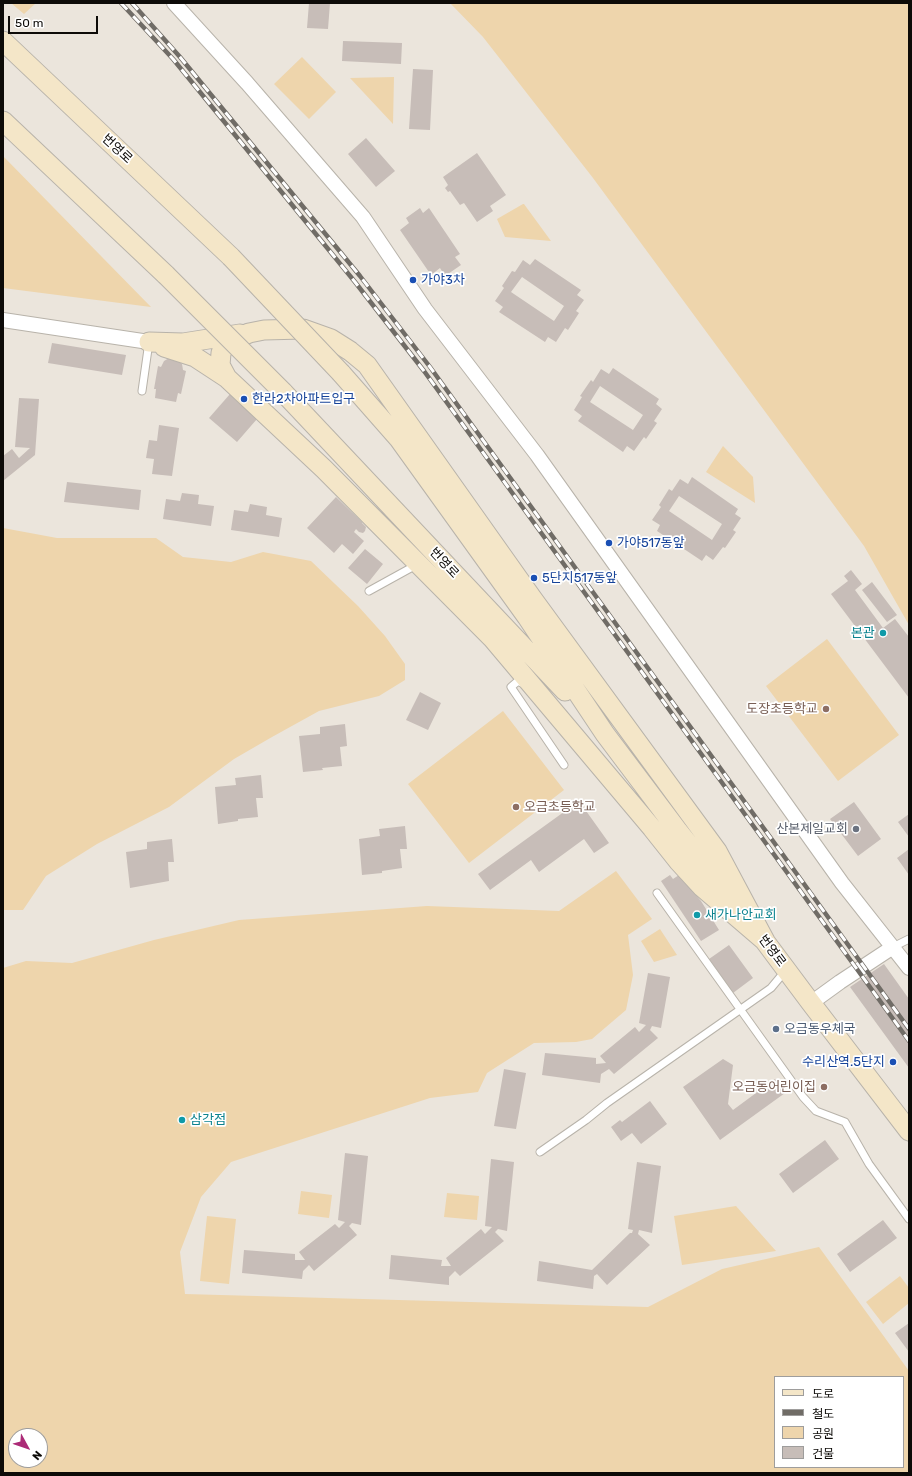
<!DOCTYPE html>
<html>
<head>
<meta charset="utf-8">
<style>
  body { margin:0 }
  #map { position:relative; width:912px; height:1476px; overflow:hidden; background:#ebe5dc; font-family:Rubik,"Noto Sans KR",sans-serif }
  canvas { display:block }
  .frame { position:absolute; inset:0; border:4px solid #0d0b08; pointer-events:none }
  .legend { position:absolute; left:774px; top:1376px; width:130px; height:92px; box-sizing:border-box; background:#fff; border:1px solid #9e9d9c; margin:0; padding:5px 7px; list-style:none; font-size:12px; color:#0d0b08 }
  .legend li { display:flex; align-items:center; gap:8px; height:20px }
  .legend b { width:20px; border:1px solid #9e9d9c }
  .north { position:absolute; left:8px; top:1428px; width:40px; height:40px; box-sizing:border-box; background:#fff; border:1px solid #9e9d9c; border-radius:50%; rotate:130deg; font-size:11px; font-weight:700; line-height:16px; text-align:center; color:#0d0b08 }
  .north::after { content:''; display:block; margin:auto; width:14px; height:18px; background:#ac2b77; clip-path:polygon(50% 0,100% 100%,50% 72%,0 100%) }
  .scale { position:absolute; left:8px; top:16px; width:90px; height:18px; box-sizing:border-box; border:2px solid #0d0b08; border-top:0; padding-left:5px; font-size:12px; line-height:14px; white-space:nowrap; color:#0d0b08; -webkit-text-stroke:3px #fff; paint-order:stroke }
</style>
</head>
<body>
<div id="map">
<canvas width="912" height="1476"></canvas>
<div class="frame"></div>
<ul class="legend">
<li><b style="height:5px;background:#f4e6c8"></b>도로</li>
<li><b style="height:5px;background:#706c66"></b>철도</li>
<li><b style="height:11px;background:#eed5ac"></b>공원</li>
<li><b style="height:11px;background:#c7bdb8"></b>건물</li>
</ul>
<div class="north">N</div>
<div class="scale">50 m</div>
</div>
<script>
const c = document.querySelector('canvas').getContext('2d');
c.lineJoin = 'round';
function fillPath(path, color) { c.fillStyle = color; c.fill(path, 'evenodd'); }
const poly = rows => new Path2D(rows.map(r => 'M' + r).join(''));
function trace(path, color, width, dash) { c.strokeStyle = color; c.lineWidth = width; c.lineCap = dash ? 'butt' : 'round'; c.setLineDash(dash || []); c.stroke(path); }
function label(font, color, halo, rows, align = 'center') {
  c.font = font + ' Rubik,"Noto Sans KR",sans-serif'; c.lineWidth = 3.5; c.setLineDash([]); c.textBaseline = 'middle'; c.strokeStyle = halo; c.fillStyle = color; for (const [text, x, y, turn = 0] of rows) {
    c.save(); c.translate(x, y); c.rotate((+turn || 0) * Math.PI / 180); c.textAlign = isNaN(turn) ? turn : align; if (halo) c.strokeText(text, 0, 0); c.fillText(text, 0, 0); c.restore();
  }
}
const green = poly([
  [11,3,36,3,24,14],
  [450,3,909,3,909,625,864,546,593,178,483,37],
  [302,57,336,92,309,119,274,84],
  [394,77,393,124,350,78],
  [3,156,151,307,3,288],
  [523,204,524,204,551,241,505,237,497,219],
  [723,446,753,477,755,503,706,472],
  [3,528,57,538,156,538,183,557,231,562,263,552,311,561,358,606,385,636,405,664,405,680,379,696,319,711,272,737,234,759,169,807,97,844,46,876,23,910,3,910],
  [827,639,899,735,838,781,766,686],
  [503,711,564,790,469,863,408,784],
  [616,871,652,919,628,935,633,975,626,1010,592,1039,576,1042,534,1043,487,1073,478,1092,430,1098,231,1162,201,1197,180,1252,185,1294,648,1307,722,1269,819,1247,909,1371,909,1473,3,1473,3,968,26,961,72,963,154,940,239,920,427,906,559,911],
  [775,1377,903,1377,903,1467,775,1467],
  [16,1436,40,1436,40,1460,16,1460],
  [660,929,677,955,654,962,641,941],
  [301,1191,332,1195,329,1218,298,1214],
  [447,1193,479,1196,477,1220,444,1217],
  [736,1206,776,1251,682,1265,674,1216],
  [207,1216,236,1219,229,1284,200,1281],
  [900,1276,909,1288,909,1303,883,1324,866,1302]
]);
const building = poly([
  [309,3,330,3,328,29,307,28],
  [343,41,402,43,401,64,342,61],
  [413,69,433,70,430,130,409,129],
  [366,138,395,171,376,187,348,154],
  [477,153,506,195,490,206,493,211,477,222,464,203,460,205,450,191,448,192,445,188,448,185,443,177],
  [420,208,423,213,429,208,460,254,455,257,461,265,445,276,440,268,431,275,400,230,409,223,406,218],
  [535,259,581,290,577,295,584,300,576,311,579,313,568,330,565,328,556,342,548,337,545,342,499,312,503,307,495,301,504,288,502,286,512,271,515,272,523,260,530,265],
  [522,277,564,306,554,321,511,292],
  [52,343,126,355,122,375,48,363],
  [169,358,178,360,182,364,183,370,186,371,181,394,178,393,176,402,155,398,156,389,154,389,158,366,161,367,164,361],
  [613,368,659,399,656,404,662,409,654,421,657,423,646,439,644,437,634,451,627,446,623,452,578,421,582,416,574,410,582,397,580,396,591,380,593,382,601,369,609,374],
  [600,386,643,415,633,430,590,402],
  [230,394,257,419,237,442,209,418],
  [19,398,39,399,35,455,3,481,3,456,12,449,19,458,30,448,15,447],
  [159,425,179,428,172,476,152,474,154,459,146,458,149,440,157,441],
  [692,477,738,509,735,514,741,518,733,530,736,532,725,548,723,547,713,560,706,555,702,561,657,531,660,525,652,520,661,507,659,505,669,489,672,491,680,479,688,484],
  [679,496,722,524,712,540,669,511],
  [67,482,141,490,139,510,64,502],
  [182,493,199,495,198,504,214,506,211,526,163,519,166,499,180,501],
  [336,497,362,522,362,523,366,527,365,531,363,533,359,532,356,529,354,532,364,541,353,554,342,544,334,553,307,528],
  [250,504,267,507,266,515,282,518,279,537,231,530,234,510,248,512],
  [365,549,383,564,367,584,348,568],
  [851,570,862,584,855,590,883,628,895,619,909,637,909,698,831,594,848,581,844,576],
  [872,582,897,615,887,622,862,590],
  [420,692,441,703,428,730,406,720],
  [345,724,347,746,340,747,342,766,322,768,323,770,303,772,299,736,320,734,320,727],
  [261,775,263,798,256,798,258,817,238,819,238,821,218,824,215,787,236,785,235,778],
  [579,801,609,843,594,853,584,839,539,872,531,860,490,890,478,874],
  [854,802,881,839,858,856,830,819],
  [909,814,909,837,898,822],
  [405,826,407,849,400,849,402,868,382,871,382,873,362,875,359,839,380,836,379,829],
  [172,839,174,862,168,862,169,881,130,888,126,852,147,849,147,842],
  [909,849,909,875,897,858],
  [670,875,673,879,679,875,701,901,719,930,701,941,661,881],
  [729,945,753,978,733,993,709,959],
  [884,964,909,999,909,1068,850,987],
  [648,973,670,977,661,1028,652,1026,650,1030,658,1038,614,1074,609,1069,601,1074,600,1083,542,1075,545,1053,596,1058,596,1064,606,1063,600,1056,635,1027,639,1032,646,1025,639,1023],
  [723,1059,733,1065,728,1104,733,1110,775,1079,785,1093,720,1140,683,1087],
  [504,1069,526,1073,516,1129,494,1126],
  [650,1101,667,1124,641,1144,632,1133,621,1141,611,1127,620,1120,622,1122],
  [825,1140,839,1159,793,1193,779,1174],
  [345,1153,368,1156,361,1225,352,1223,349,1226,357,1235,314,1271,309,1265,303,1271,302,1279,242,1273,244,1250,295,1254,295,1260,305,1260,299,1252,335,1224,339,1228,345,1222,338,1220],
  [491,1159,514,1162,507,1231,498,1229,495,1232,504,1241,460,1276,455,1271,449,1277,449,1285,389,1279,391,1255,442,1260,441,1266,451,1266,446,1258,481,1229,485,1234,492,1227,485,1226],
  [637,1162,661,1166,652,1233,639,1230,638,1234,650,1245,607,1285,597,1274,594,1276,593,1289,537,1281,539,1261,592,1270,630,1233,632,1233,633,1230,628,1229],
  [883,1220,897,1238,850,1272,837,1254],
  [909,1323,909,1352,895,1333]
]);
const lane = poly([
  [142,391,149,342],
  [369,591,418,564],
  [524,684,518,681,511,687,564,765],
  [657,893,803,1097,816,1111,845,1122,869,1164,909,1219],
  [893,947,909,939],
  [540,1152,586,1120,607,1103,771,988,786,970]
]);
const street = poly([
  [174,3,247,83,363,217,425,309,537,455,842,883,909,968],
  [3,320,149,342],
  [811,1003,840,982,893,947]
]);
const secondary = poly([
  [3,41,231,257],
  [3,121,166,275],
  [303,329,331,339,350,351,367,365,532,598,717,851,765,941,702,887,679,862,652,828,492,638,324,469,227,378,220,365,221,353,226,343,249,333,264,330,303,329],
  [149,342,183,343,240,334],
  [164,347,195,357,227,378],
  [341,373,399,439,527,617,605,734,678,831,734,901],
  [283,392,565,691],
  [758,932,811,1003,909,1131]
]);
const rail = poly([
  [121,3,173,59,355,282,424,371,909,1041],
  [132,3,180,57,360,276,430,367,909,1029]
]);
const secondaryBridge = poly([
  [231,257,341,373],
  [166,275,283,392]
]);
const markers = [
  [413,280,4,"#1a4fb4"],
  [244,399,4,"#1a4fb4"],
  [609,543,4,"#1a4fb4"],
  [534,578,4,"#1a4fb4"],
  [883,633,4,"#0f9aa8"],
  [826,709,4,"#8d6e63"],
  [516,807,4,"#8d6e63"],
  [856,829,4,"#6b7280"],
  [697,915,4,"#0f9aa8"],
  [776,1029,4,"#5c6f8a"],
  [893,1062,4,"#1a4fb4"],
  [824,1087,4,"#8d6e63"],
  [182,1120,4,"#0f9aa8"]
];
const streetNames = [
  ["번영로",117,149,43],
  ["번영로",444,563,47],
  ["번영로",772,951,53]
];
const transitNames = [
  ["가야3차",421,280],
  ["한라2차아파트입구",252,399],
  ["가야517동앞",617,543],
  ["5단지517동앞",542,578],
  ["수리산역.5단지",885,1062,"right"]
];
const cultureNames = [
  ["본관",875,633,"right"],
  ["새가나안교회",705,915],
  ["삼각점",190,1120]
];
const educationNames = [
  ["도장초등학교",818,709],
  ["오금초등학교",524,807,"left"],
  ["오금동어린이집",816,1087]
];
const worshipNames = [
  ["산본제일교회",848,829]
];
const serviceNames = [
  ["오금동우체국",784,1029]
];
fillPath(green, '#eed5ac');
fillPath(building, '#c7bdb8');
trace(lane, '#b8b3aa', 9);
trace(street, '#b8b3aa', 16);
trace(secondary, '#b8b3aa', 21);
trace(lane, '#fff', 7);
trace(street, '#fff', 14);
trace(secondary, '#f4e6c8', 19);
trace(rail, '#706c66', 4.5);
trace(rail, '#fff', 3, [9]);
trace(secondaryBridge, '#b8b3aa', 21, []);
trace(secondaryBridge, '#f4e6c8', 19);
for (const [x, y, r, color] of markers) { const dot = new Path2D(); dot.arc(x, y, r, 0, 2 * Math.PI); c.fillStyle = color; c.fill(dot); trace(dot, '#fff', 1.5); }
label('13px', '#0d0b08', '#fff', streetNames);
label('13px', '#164399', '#fff', transitNames, 'left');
label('13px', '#0d838f', '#fff', cultureNames, 'left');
label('13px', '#785e54', '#fff', educationNames, 'right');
label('13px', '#5b616d', '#fff', worshipNames, 'right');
label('13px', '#4e5e75', '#fff', serviceNames, 'left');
</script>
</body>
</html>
